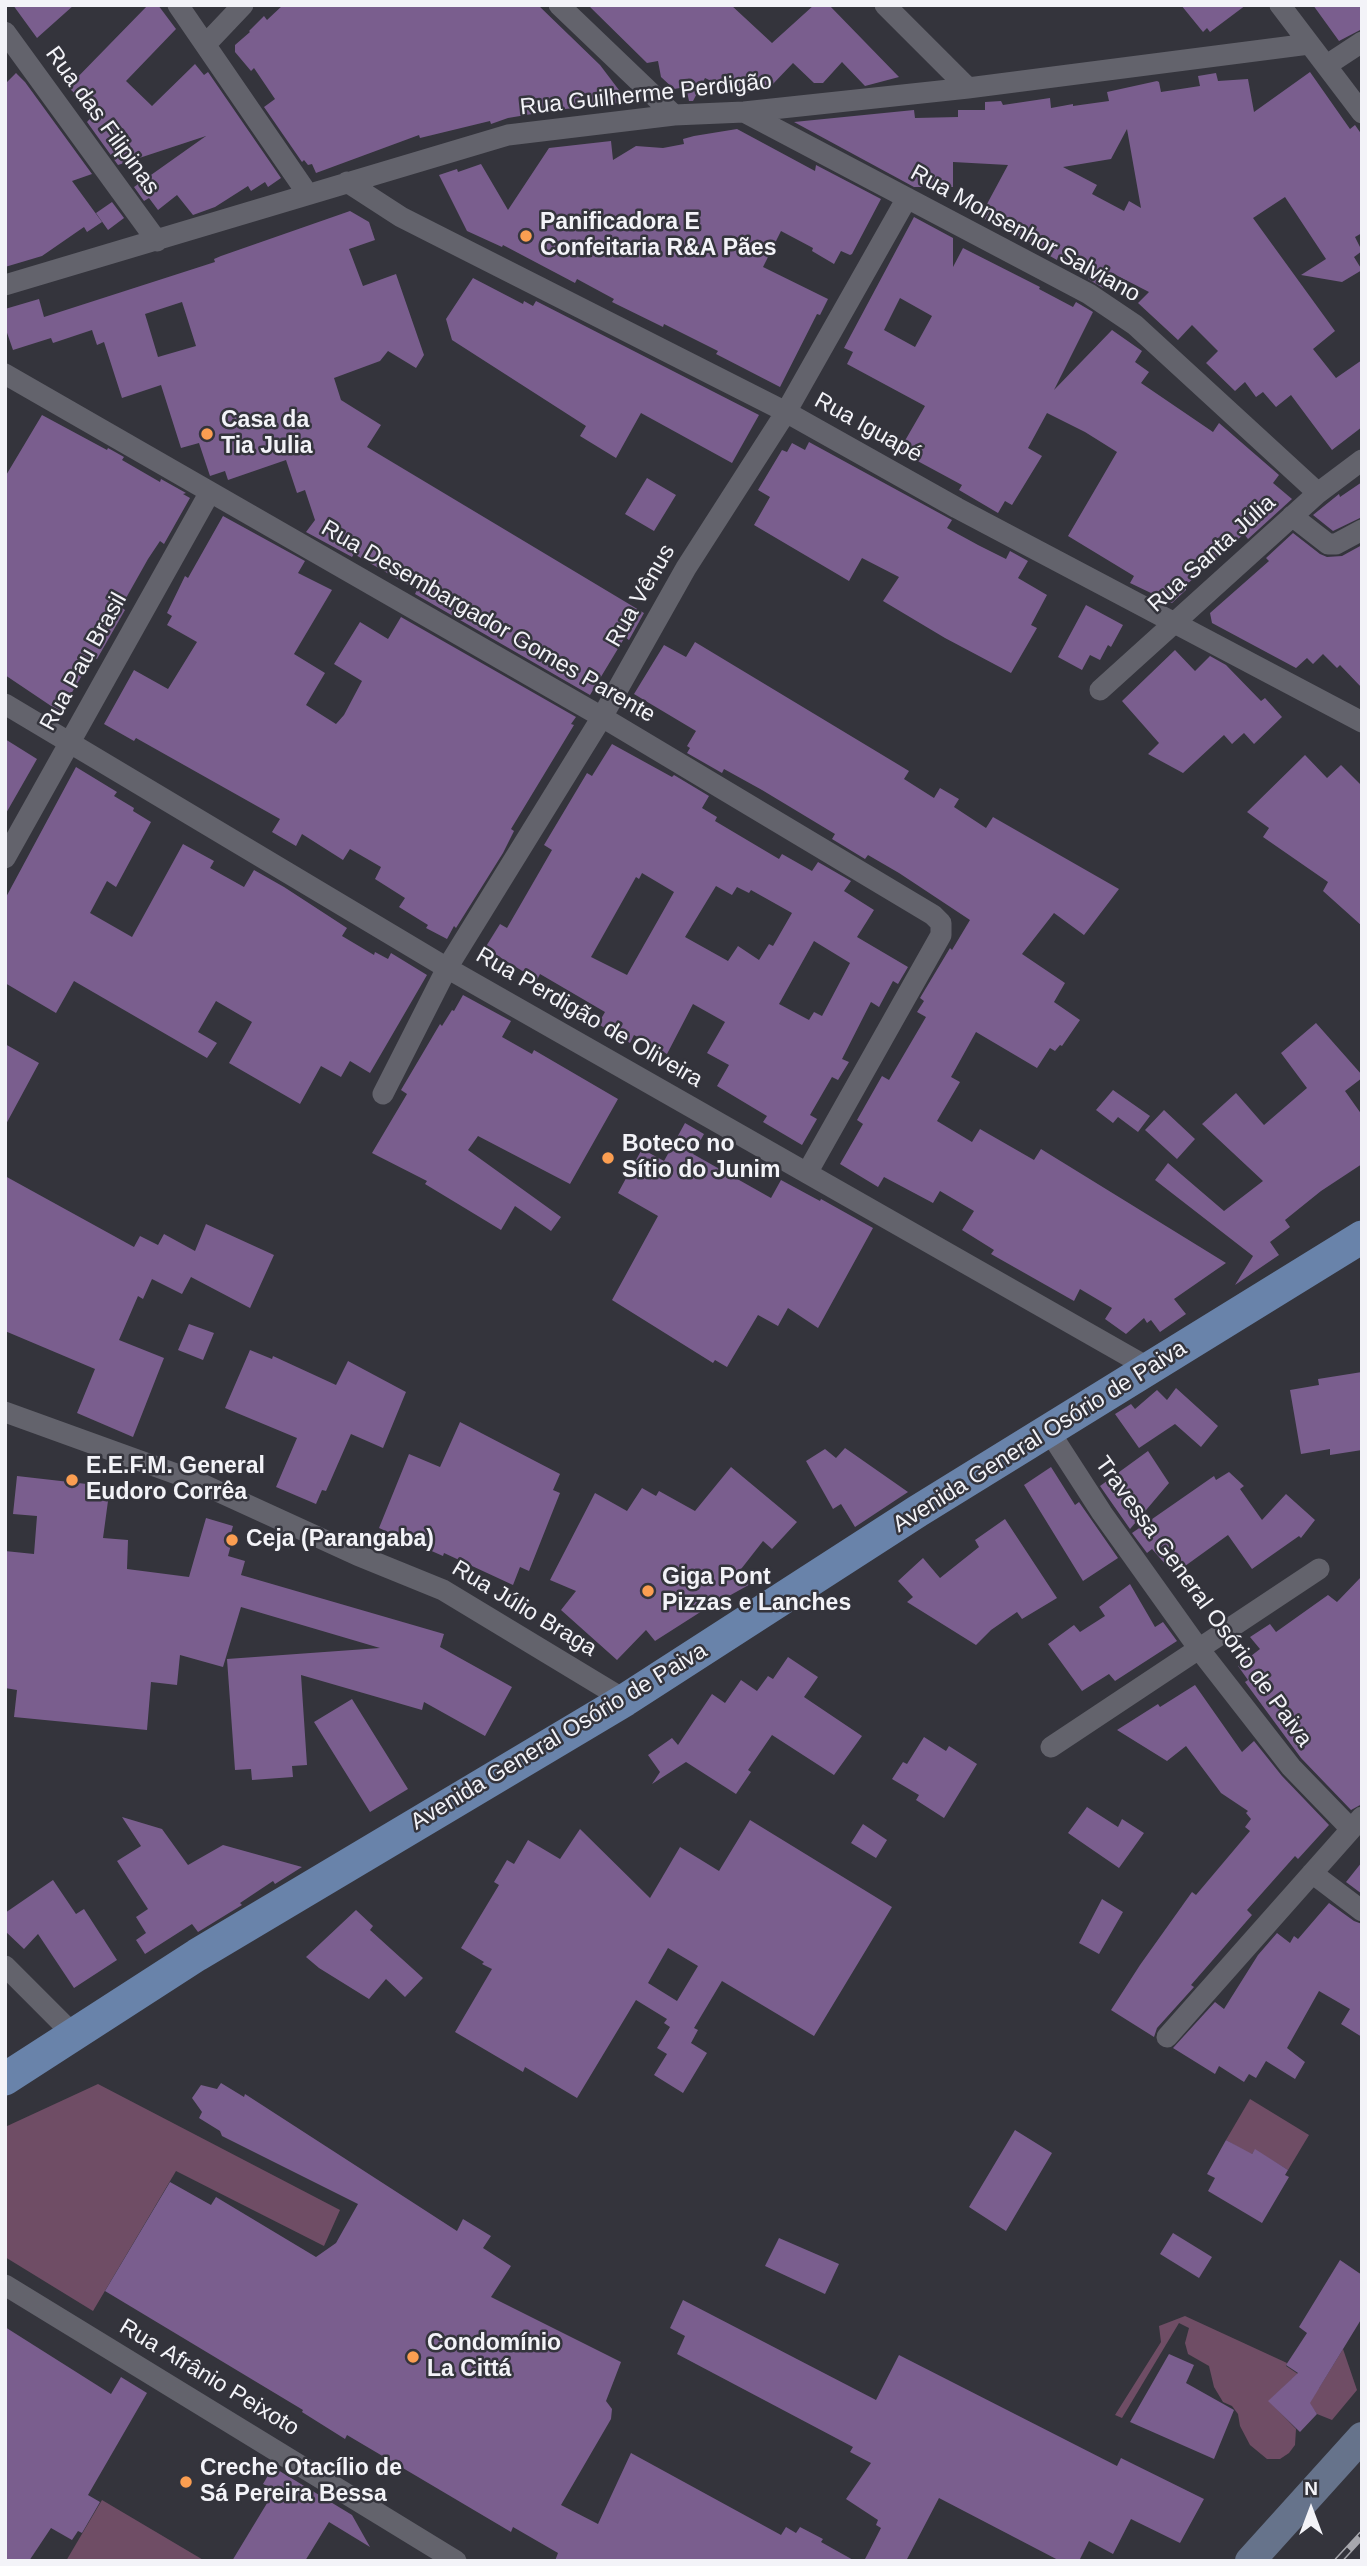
<!DOCTYPE html>
<html>
<head>
<meta charset="utf-8">
<style>
  body { margin:0 }
  #map { position:relative; width:1367px; height:2566px; overflow:hidden; background:#34343c; font-family:Arial,sans-serif }
  canvas { display:block }
  .frame { position:absolute; inset:0; border:7px solid #f3f3f8; pointer-events:none }
  .north { position:absolute; left:1276px; top:2475px; width:70px; height:70px; -webkit-text-stroke:5px #34343c; paint-order:stroke; rotate:0deg; font-size:19px; font-weight:700; line-height:28px; text-align:center; color:#f3f3f8 }
  .north::after { content:''; display:block; margin:auto; width:24px; height:32px; background:#f3f3f8; clip-path:polygon(50% 0,100% 100%,50% 72%,0 100%) }
</style>
</head>
<body>
<div id="map">
<canvas width="1367" height="2566"></canvas>
<div class="frame"></div>
<div class="north">N</div>
</div>
<script>
const c = document.querySelector('canvas').getContext('2d');
c.lineJoin = 'round';
function fillPath(path, color) { c.fillStyle = color; c.fill(path, 'evenodd'); }
const poly = rows => new Path2D(rows.map(r => 'M' + r).join(''));
function trace(path, color, width, dash) { c.strokeStyle = color; c.lineWidth = width; c.lineCap = dash ? 'butt' : 'round'; c.setLineDash(dash || []); c.stroke(path); }
function label(font, color, halo, rows, align = 'center') {
  c.font = font + ' Arial,sans-serif'; c.lineWidth = 5; c.setLineDash([]); c.textBaseline = 'middle'; c.strokeStyle = halo; c.fillStyle = color; for (const [text, x, y, turn = 0] of rows) {
    c.save(); c.translate(x, y); c.rotate((+turn || 0) * Math.PI / 180); c.textAlign = isNaN(turn) ? turn : align; if (halo) c.strokeText(text, 0, 0); c.fillText(text, 0, 0); c.restore();
  }
}
const green = poly([
  [98,2084,340,2210,324,2246,176,2171,93,2311,5,2257,5,2127],
  [1250,2099,1309,2135,1288,2170,1255,2150,1251,2155,1226,2140],
  [1185,2316,1287,2363,1286,2366,1319,2388,1343,2349,1357,2390,1332,2420,1317,2414,1292,2379,1269,2401,1296,2429,1295,2445,1289,2453,1280,2459,1267,2459,1250,2445,1240,2426,1238,2414,1232,2406,1223,2402,1214,2387,1209,2366,1188,2354,1185,2343,1189,2328,1179,2323,1122,2418,1115,2415,1161,2342,1159,2326],
  [102,2500,205,2561,66,2561]
]);
const building = poly([
  [13,5,74,5,37,38],
  [148,5,158,5,176,29,126,81,152,106,195,64,204,75,208,72,281,178,268,187,265,182,251,191,248,186,215,207,193,215,177,195,158,210,149,198,144,201,134,187,206,136,118,165,87,122,95,113,68,87],
  [283,5,538,5,600,65,628,102,556,110,508,118,491,124,490,121,420,138,419,135,316,173,312,164,308,165,304,160,302,162,264,107,275,99,254,68,251,71,235,52,235,45,250,32,249,31,264,16,267,20],
  [588,5,731,5,772,43,814,5,829,5,899,77,865,86,842,62,823,83,814,83,793,63,772,85,740,95,705,78,693,101,689,101,686,87,674,89,661,77,658,61,647,63],
  [1181,5,1246,5,1210,32,1207,28,1203,32],
  [1313,5,1362,5,1362,29,1339,41],
  [1310,72,1350,129,1355,125,1362,135,1362,233,1355,237,1362,251,1354,257,1362,270,1342,282,1301,275,1326,259,1285,197,1253,218,1335,331,1313,349,1336,378,1362,360,1362,427,1332,450,1291,395,1276,407,1263,392,1256,397,1245,382,1235,391,1206,363,1218,351,1192,325,1178,340,1138,303,1149,292,1112,273,1103,288,1088,279,1090,274,1058,257,1057,260,1041,251,1042,248,980,217,1008,165,953,162,953,187,914,187,794,122,914,110,915,118,958,117,958,110,985,110,985,102,1001,101,1003,105,1050,98,1051,108,1073,104,1073,106,1109,101,1107,92,1157,81,1159,82,1161,92,1200,86,1198,76,1216,73,1218,81,1248,79,1254,112],
  [1127,129,1141,208,1129,201,1124,211,1092,194,1097,185,1063,167,1111,159],
  [16,73,25,82,92,174,72,181,102,222,87,232,84,227,42,256,5,267,5,84],
  [737,129,815,171,816,165,881,199,852,254,850,255,841,251,834,264,812,251,813,248,781,231,763,267,828,299,820,315,817,314,780,387,716,354,718,351,664,324,663,327,612,302,614,299,577,279,575,283,503,245,502,247,467,231,439,175,457,169,458,172,481,164,508,210,549,148,611,141,613,160,636,146,663,148,684,144,683,139,694,136],
  [112,202,124,218,108,230,96,213],
  [350,211,369,222,375,240,349,249,363,286,396,274,424,355,416,368,388,351,380,361,334,378,341,400,381,425,367,447,644,613,629,640,625,637,590,695,415,594,417,590,354,554,352,557,306,532,315,520,305,490,297,493,286,460,228,480,225,471,210,476,199,443,181,448,161,385,122,398,104,342,97,345,92,330,53,343,51,338,13,350,5,327,5,309,39,299,44,317,215,262,214,259,221,256],
  [182,302,196,346,158,357,145,314],
  [914,217,953,238,953,267,963,248,1040,287,1039,289,1073,307,1076,302,1093,312,1054,390,1112,330,1142,351,1135,362,1149,372,1141,383,1213,432,1219,423,1279,475,1273,483,1292,499,1248,539,1244,534,1186,585,1186,590,1172,603,1130,583,1134,576,1068,536,1117,452,1085,432,1047,413,1028,448,1042,456,1012,505,1005,501,998,513,959,490,962,485,899,451,925,406,847,364,853,352,844,348],
  [900,298,932,316,915,347,884,330],
  [473,278,523,304,524,301,533,306,536,301,759,415,732,463,641,413,616,458,580,436,586,426,452,340,446,319],
  [42,415,107,450,108,448,124,457,122,460,160,482,161,479,186,493,183,494,190,498,164,544,160,541,148,559,121,607,125,610,97,659,93,657,71,694,74,695,63,714,5,675,5,477],
  [809,442,952,520,947,528,978,545,1006,559,1010,551,1028,561,1018,578,1047,595,1031,625,1037,628,1011,673,945,638,883,601,899,577,862,558,849,581,754,525,770,497,758,490,782,450,787,452,792,443,805,450],
  [647,478,676,495,654,531,625,514],
  [1362,482,1362,517,1333,531,1313,515,1339,494,1340,497],
  [223,516,305,561,298,573,332,590,294,654,325,673,306,705,336,724,344,715,362,681,334,664,360,622,388,639,401,617,576,717,571,724,574,725,511,829,514,831,503,853,456,928,454,926,447,939,426,928,428,925,399,907,405,898,375,879,381,867,350,849,343,860,302,834,296,846,272,832,280,819,136,738,134,741,104,724,134,670,168,689,197,642,167,625,172,616,167,613,185,576,188,578],
  [1293,533,1320,554,1327,557,1342,556,1362,545,1362,688,1340,665,1337,668,1323,654,1313,664,1307,658,1296,668,1212,623,1210,613,1269,561,1266,558],
  [1086,605,1123,625,1111,647,1108,645,1100,660,1090,655,1082,670,1058,657],
  [695,642,909,771,904,779,934,798,940,788,959,799,954,807,986,828,993,817,1119,889,1084,935,1054,913,1022,954,1065,983,1054,1002,1080,1020,1062,1046,1060,1045,1055,1051,1050,1048,1037,1068,976,1032,951,1077,960,1082,937,1121,972,1142,980,1129,1034,1160,1041,1149,1226,1263,1174,1299,1186,1314,1160,1332,1151,1320,1147,1323,1144,1318,1126,1334,1105,1319,1112,1308,1080,1289,1074,1301,991,1254,994,1250,962,1230,974,1211,940,1191,933,1203,884,1177,878,1187,840,1164,863,1124,857,1120,882,1076,889,1080,926,1017,917,1012,924,1001,920,998,950,948,952,950,970,920,899,873,868,855,865,859,832,839,835,834,762,790,724,769,722,773,687,753,690,748,687,746,696,731,634,694,664,645,686,657],
  [1175,650,1195,671,1210,656,1226,665,1261,701,1265,698,1282,717,1254,744,1244,733,1232,744,1224,735,1183,773,1148,754,1159,743,1122,701],
  [5,739,37,759,5,815],
  [612,744,672,777,674,775,709,796,702,808,717,817,715,821,779,859,782,854,812,871,818,862,851,881,844,891,874,910,857,937,908,967,898,984,893,981,879,1007,871,1002,842,1059,849,1062,838,1080,832,1077,810,1115,817,1119,802,1145,763,1122,767,1116,717,1086,729,1065,707,1053,725,1022,693,1004,667,1054,634,1035,630,1043,598,1024,605,1012,540,974,537,980,485,948,500,924,507,928,518,909,552,850,544,845,587,773,592,776],
  [642,873,674,892,627,975,591,957,636,877,639,879],
  [716,886,732,895,737,887,749,893,751,890,792,913,773,946,769,944,759,960,738,946,728,961,685,937],
  [814,941,850,963,822,1016,814,1012,809,1020,779,1004],
  [1305,755,1327,778,1341,765,1362,786,1362,926,1323,891,1328,882,1263,837,1269,828,1247,812],
  [76,767,117,792,114,796,134,808,133,811,151,822,116,887,107,881,90,913,132,937,183,844,214,861,210,868,244,887,254,870,284,887,347,928,342,936,374,955,375,952,388,959,391,953,427,975,370,1073,350,1061,341,1077,321,1066,300,1104,229,1063,252,1022,216,1001,198,1032,217,1043,207,1058,74,981,56,1013,5,983,5,899],
  [463,995,511,1021,502,1037,532,1054,534,1050,618,1099,570,1184,478,1136,468,1150,561,1217,551,1231,515,1206,501,1230,425,1184,427,1181,372,1153,407,1094,401,1090,440,1024,442,1026,452,1010,454,1011],
  [1316,1023,1362,1075,1362,1078,1345,1091,1362,1115,1362,1164,1321,1191,1285,1220,1290,1227,1270,1242,1279,1255,1235,1285,1253,1256,1155,1180,1168,1163,1224,1211,1263,1181,1202,1124,1236,1093,1264,1125,1307,1088,1281,1053],
  [5,1044,39,1063,5,1126],
  [1113,1090,1150,1116,1138,1132,1118,1117,1113,1123,1096,1110],
  [1164,1110,1195,1139,1177,1159,1145,1130],
  [685,1123,704,1134,693,1154,771,1198,781,1180,820,1201,821,1199,873,1228,818,1328,788,1308,778,1326,758,1315,727,1367,715,1360,713,1363,612,1300,658,1216,618,1193,642,1149,664,1161],
  [5,1176,134,1247,140,1236,158,1245,164,1234,195,1251,206,1224,274,1255,250,1308,191,1277,182,1294,152,1279,143,1299,138,1296,119,1340,164,1358,133,1437,77,1413,95,1369,5,1331],
  [189,1324,214,1333,203,1360,178,1350],
  [250,1350,272,1359,273,1356,336,1385,348,1361,406,1392,383,1448,351,1434,326,1491,322,1490,316,1504,276,1487,297,1438,225,1408],
  [1362,1372,1362,1450,1330,1455,1330,1449,1301,1454,1290,1390,1319,1385,1318,1379],
  [1176,1388,1218,1426,1201,1447,1175,1424,1139,1448,1115,1414,1131,1404,1135,1409,1157,1390,1167,1400],
  [460,1422,560,1474,553,1490,560,1493,529,1571,520,1567,513,1585,444,1553,443,1556,379,1528,409,1454,440,1467],
  [845,1448,908,1492,855,1527,841,1504,833,1509,806,1461,825,1449,836,1458],
  [1148,1451,1169,1483,1130,1529,1100,1486],
  [731,1467,797,1522,772,1549,763,1541,738,1573,754,1582,702,1611,655,1641,646,1630,617,1660,561,1610,576,1591,550,1580,595,1493,627,1511,642,1488,656,1496,659,1491,695,1511],
  [1051,1467,1075,1505,1079,1502,1118,1558,1083,1581,1024,1485],
  [1229,1472,1244,1486,1240,1489,1262,1520,1286,1494,1315,1520,1301,1538,1299,1536,1252,1569,1228,1535,1174,1574,1152,1549,1147,1553,1132,1533,1214,1476,1216,1480],
  [17,1476,87,1484,85,1499,108,1501,103,1538,128,1540,127,1569,189,1577,206,1518,233,1526,229,1540,232,1541,228,1556,245,1561,241,1575,444,1634,440,1647,512,1687,485,1736,424,1702,422,1710,301,1675,307,1765,292,1766,293,1777,252,1780,251,1769,235,1770,227,1659,380,1648,241,1607,223,1667,180,1655,177,1685,151,1682,147,1730,14,1717,17,1690,5,1688,5,1551,34,1554,37,1516,13,1514],
  [1005,1519,1057,1598,1022,1619,1017,1612,991,1630,976,1645,907,1602,913,1597,898,1581,923,1558,940,1578,979,1547,975,1540],
  [1362,1576,1362,1804,1351,1810,1301,1758,1245,1682,1248,1680,1238,1666,1260,1649,1250,1637,1270,1624,1276,1632,1328,1595,1337,1602],
  [1130,1584,1155,1627,1163,1622,1177,1641,1115,1681,1109,1674,1082,1691,1048,1644,1074,1625,1080,1632,1105,1616,1099,1607],
  [788,1657,818,1677,804,1697,862,1736,834,1775,772,1735,748,1770,751,1772,736,1794,686,1762,652,1784,660,1772,648,1755,672,1738,678,1745,712,1694,725,1703,741,1680,757,1691,768,1676,773,1679],
  [1195,1685,1242,1752,1254,1741,1282,1776,1329,1825,1298,1859,1295,1856,1247,1910,1252,1915,1191,1985,1194,1987,1157,2028,1154,2037,1111,2010,1140,1965,1192,1892,1196,1895,1250,1831,1245,1827,1251,1819,1246,1813,1248,1811,1221,1793,1186,1746,1167,1761,1117,1730,1158,1704,1160,1707],
  [352,1699,408,1789,370,1812,314,1722],
  [924,1737,946,1751,949,1746,977,1764,944,1818,916,1800,919,1795,892,1779,903,1762,907,1764],
  [1087,1807,1118,1827,1122,1819,1144,1833,1119,1868,1068,1833],
  [122,1817,162,1829,188,1865,223,1845,302,1867,275,1884,273,1881,240,1903,242,1905,198,1932,192,1924,145,1954,136,1940,146,1933,136,1917,148,1909,117,1861,141,1846],
  [750,1820,892,1907,814,2036,722,1981,694,2028,698,2030,691,2043,707,2053,683,2093,654,2075,667,2054,657,2048,670,2027,664,2023,667,2019,636,2000,577,2098,525,2067,523,2072,455,2032,492,1969,482,1964,484,1962,461,1948,499,1885,494,1882,507,1860,514,1864,528,1840,560,1859,580,1829,650,1898,680,1847,719,1871],
  [668,1948,698,1966,677,2001,648,1983],
  [863,1824,887,1840,876,1858,851,1843],
  [1362,1862,1362,1894,1346,1882],
  [53,1880,76,1914,84,1909,117,1960,74,1988,38,1934,24,1949,5,1931,5,1913],
  [1102,1899,1123,1912,1099,1954,1079,1943],
  [1329,1903,1354,1921,1362,1924,1362,2037,1341,2024,1350,2009,1319,1991,1287,2048,1305,2062,1295,2079,1266,2061,1256,2078,1249,2074,1244,2082,1219,2066,1215,2074,1173,2048,1215,2002,1224,2009,1258,1955,1277,1933,1290,1943,1294,1936,1298,1939],
  [356,1910,373,1926,370,1930,423,1978,405,1997,386,1979,369,1999,319,1968,306,1957],
  [221,2083,244,2097,245,2094,457,2231,463,2219,491,2236,483,2248,511,2266,491,2297,621,2362,606,2401,612,2409,611,2419,561,2505,598,2524,631,2453,781,2535,786,2527,796,2533,800,2527,823,2539,821,2542,855,2561,555,2561,558,2553,513,2527,511,2532,347,2435,345,2439,302,2412,303,2410,105,2291,170,2182,211,2205,216,2197,316,2257,336,2243,358,2204,222,2136,220,2131,199,2118,202,2112,192,2098,201,2085,217,2089],
  [1015,2130,1052,2153,1006,2231,969,2207],
  [1226,2140,1252,2154,1255,2149,1288,2170,1285,2175,1289,2177,1262,2223,1208,2191,1215,2178,1207,2174],
  [1173,2233,1212,2257,1199,2278,1160,2254],
  [779,2238,839,2264,825,2294,765,2266],
  [1340,2260,1362,2275,1362,2318,1310,2403,1317,2414,1300,2432,1268,2401,1298,2373,1286,2365,1307,2333,1299,2327],
  [683,2300,876,2400,899,2355,1117,2466,1121,2458,1204,2499,1180,2543,1131,2519,1113,2554,1089,2541,1079,2561,1060,2561,939,2498,906,2561,864,2561,881,2528,876,2525,878,2520,846,2499,871,2463,850,2452,853,2447,677,2354,685,2336,670,2328],
  [5,2327,111,2394,121,2377,147,2393,88,2495,100,2502,82,2533,78,2531,72,2540,51,2528,29,2561,5,2561],
  [1169,2354,1194,2365,1186,2383,1234,2410,1214,2459,1130,2422],
  [273,2467,352,2515,370,2547,329,2522,305,2561,232,2561,275,2490,263,2484]
]);
const street = poly([
  [178,5,307,193],
  [559,5,674,115],
  [885,5,968,88],
  [1280,5,1362,113],
  [5,32,157,241],
  [206,44,243,5],
  [1327,65,1362,42],
  [744,112,1089,294,1135,325,1318,493],
  [347,182,401,217,786,412,957,508,1362,722],
  [5,285,508,135,674,115,744,112,968,88,1309,44],
  [5,374,602,717,933,915,941,923,941,935,807,1173],
  [1292,516,1328,544,1336,544,1362,530],
  [1100,690,1318,493,1362,460],
  [5,704,447,968,1151,1369],
  [5,858,210,492],
  [383,1094,447,968,602,717,686,568,786,412,907,198],
  [5,1412,193,1480,357,1555,443,1590,625,1700],
  [1049,1431,1102,1513,1199,1649,1291,1767,1351,1829],
  [1051,1747,1319,1569],
  [1312,1873,1362,1911],
  [5,1966,74,2035],
  [1167,2037,1362,1817],
  [5,2285,456,2561]
]);
const secondary = poly([
  [1250,2561,1362,2437]
]);
const primary = poly([
  [5,2079,197,1955,625,1700,918,1511,1362,1237]
]);
const rail = poly([
  [1338,2561,1362,2535]
]);
const markers = [
  [526,236,7,"#fb9e51"],
  [207,434,7,"#fb9e51"],
  [608,1158,7,"#fb9e51"],
  [72,1480,7,"#fb9e51"],
  [232,1540,7,"#fb9e51"],
  [648,1591,7,"#fb9e51"],
  [413,2357,7,"#fb9e51"],
  [186,2482,7,"#fb9e51"]
];
const streetNames = [
  ["Rua Guilherme Perdigão",646,95,-6],
  ["Rua das Filipinas",102,121,54],
  ["Rua Monsenhor Salviano",1025,234,29],
  ["Rua Iguapé",868,428,29],
  ["Rua Santa Júlia",1212,554,-42],
  ["Rua Vênus",641,596,-60],
  ["Rua Desembargador Gomes Parente",488,622,30],
  ["Rua Pau Brasil",84,662,-61],
  ["Rua Perdigão de Oliveira",589,1018,30],
  ["Avenida General Osório de Paiva",1040,1437,-32],
  ["Travessa General Osório de Paiva",1203,1602,54],
  ["Rua Júlio Braga",524,1609,31],
  ["Avenida General Osório de Paiva",559,1737,-31],
  ["Rua Afrânio Peixoto",209,2378,31]
];
const poiNames = [
  ["Panificadora E",540,223],
  ["Confeitaria R&A Pães",540,249],
  ["Casa da",221,421],
  ["Tia Julia",221,447],
  ["Boteco no",622,1145],
  ["Sítio do Junim",622,1171],
  ["E.E.F.M. General",86,1467],
  ["Eudoro Corrêa",86,1493],
  ["Ceja (Parangaba)",246,1540],
  ["Giga Pont",662,1578],
  ["Pizzas e Lanches",662,1604],
  ["Condomínio",427,2344],
  ["La Cittá",427,2370],
  ["Creche Otacílio de",200,2469],
  ["Sá Pereira Bessa",200,2495]
];
fillPath(green, '#6f4d65');
fillPath(building, '#7a5e8e');
trace(street, '#63636c', 21);
trace(secondary, '#66738b', 30);
trace(primary, '#6983aa', 33);
trace(rail, '#a7a7ad', 8);
trace(rail, '#34343c', 5, [16]);
for (const [x, y, r, color] of markers) { const dot = new Path2D(); dot.arc(x, y, r, 0, 2 * Math.PI); c.fillStyle = color; c.fill(dot); trace(dot, '#34343c', 2.5); }
label('23px', '#f3f3f8', '#34343c', streetNames);
label('bold 23px', '#f3f3f8', '#34343c', poiNames, 'left');
</script>
</body>
</html>
